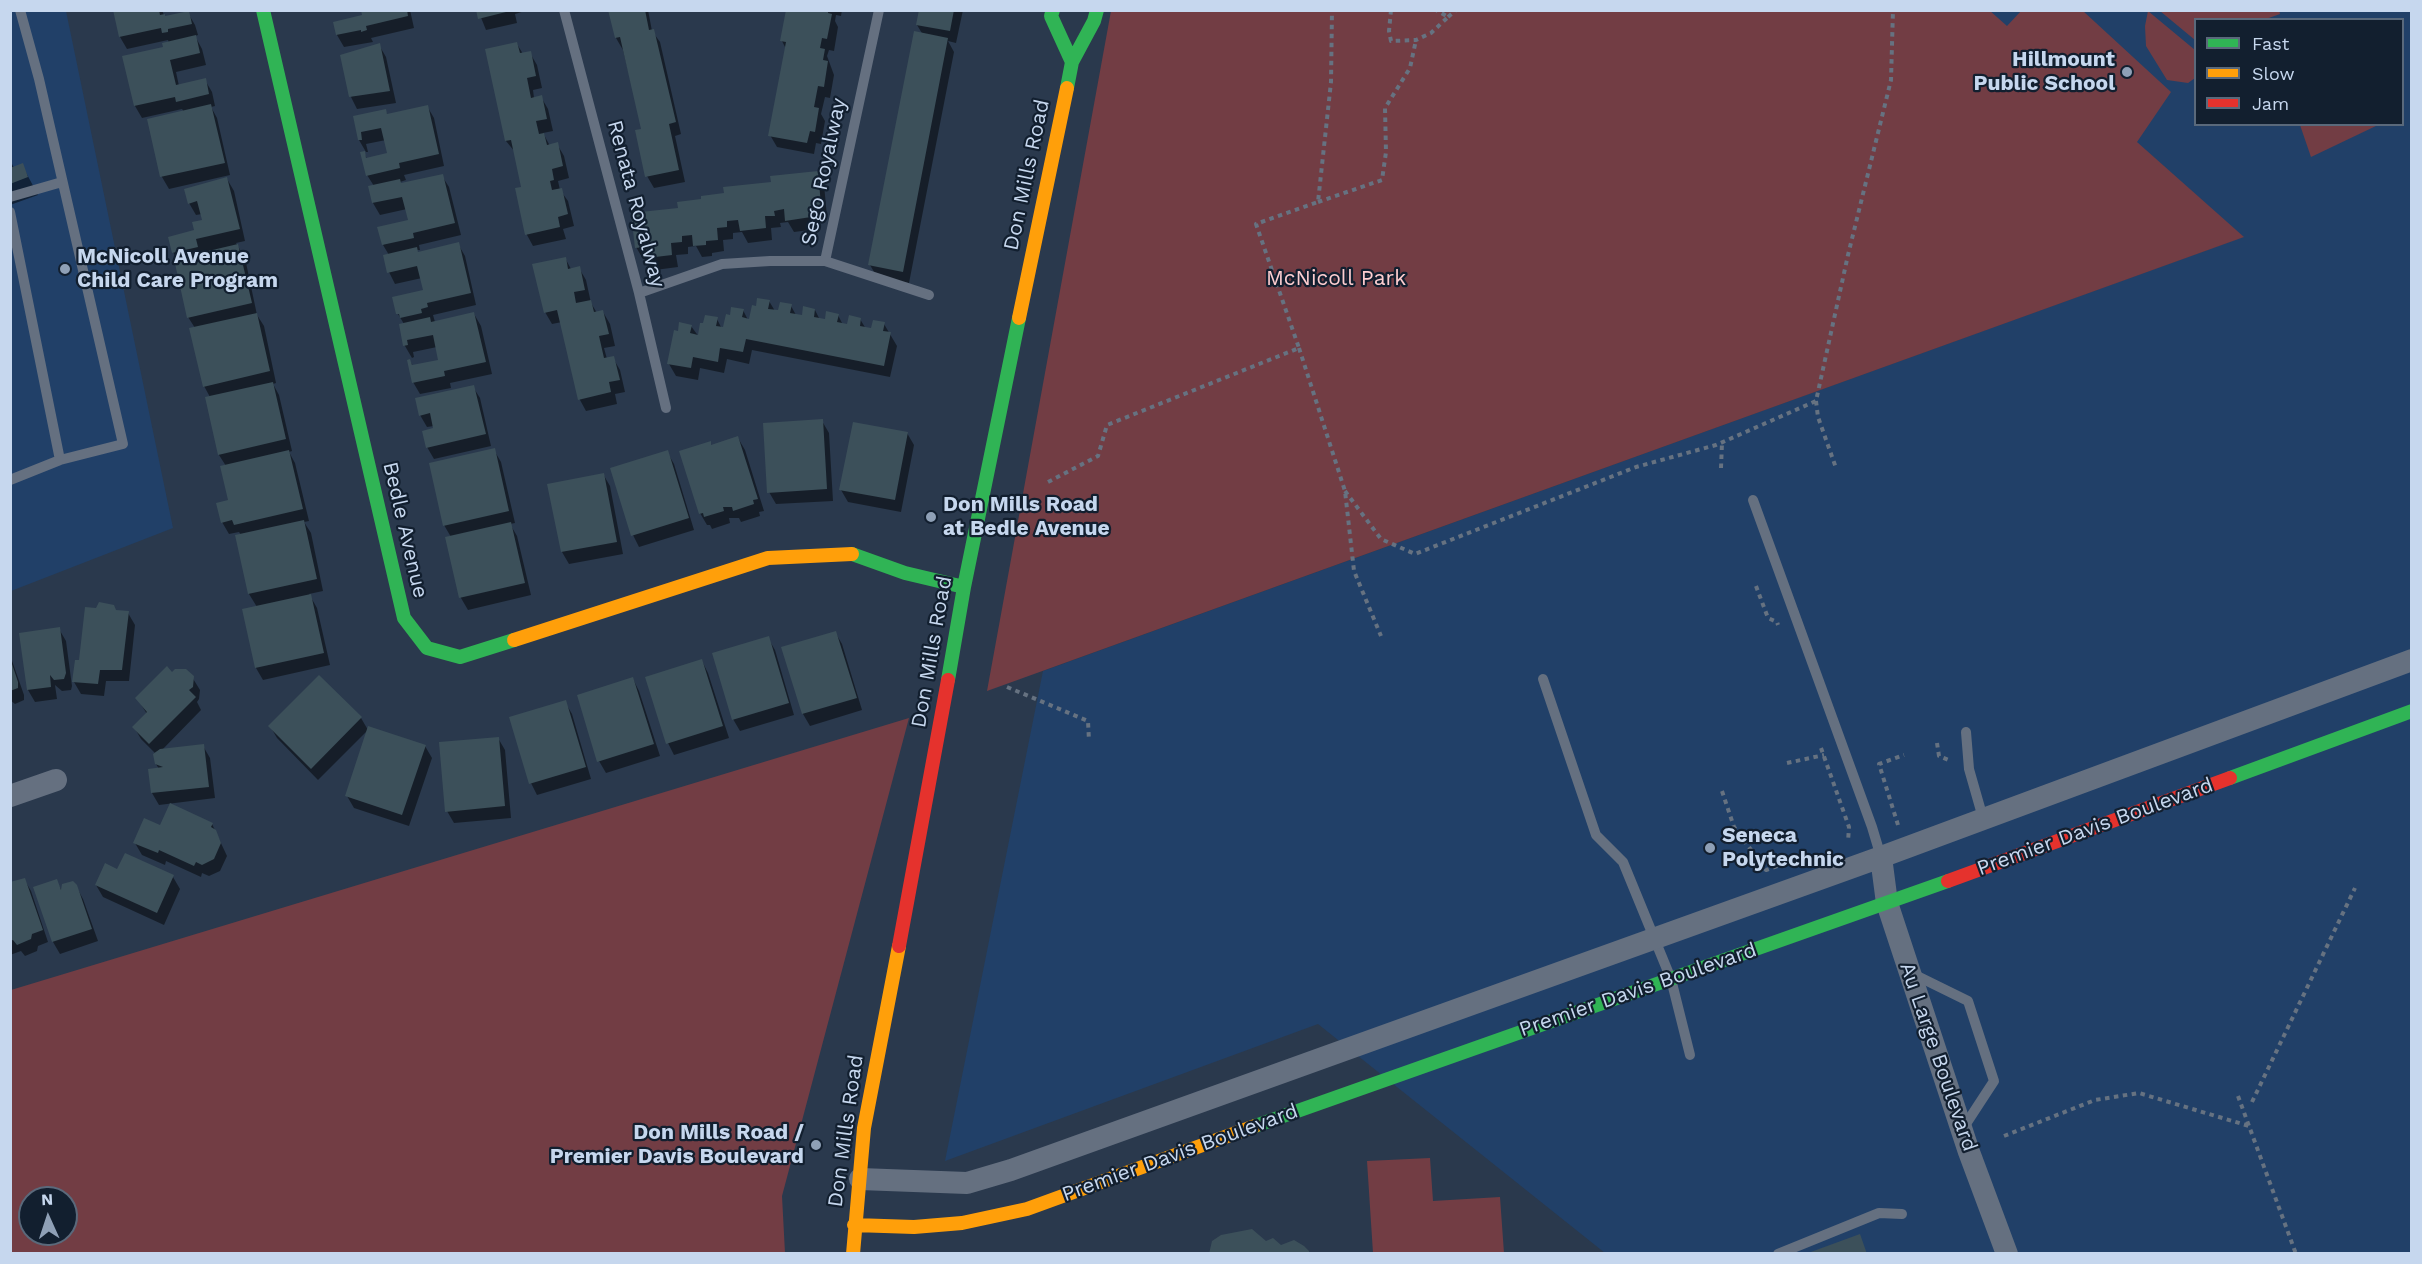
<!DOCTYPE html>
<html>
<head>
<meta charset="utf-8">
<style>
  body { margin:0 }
  #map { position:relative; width:2422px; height:1264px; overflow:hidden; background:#2a394d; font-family:"Work Sans",sans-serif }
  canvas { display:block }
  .frame { position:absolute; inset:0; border:12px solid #c6d7ee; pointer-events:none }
  .legend { position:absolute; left:2194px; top:18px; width:210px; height:108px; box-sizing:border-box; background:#121f2f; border:2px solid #5a697b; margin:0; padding:8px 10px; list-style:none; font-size:18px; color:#c6d7ee }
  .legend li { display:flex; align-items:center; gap:12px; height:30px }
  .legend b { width:30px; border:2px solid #5a697b }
  .north { position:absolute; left:18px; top:1186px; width:60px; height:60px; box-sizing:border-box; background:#121f2f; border:2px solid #5a697b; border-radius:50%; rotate:357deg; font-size:16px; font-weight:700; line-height:24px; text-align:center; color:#c6d7ee }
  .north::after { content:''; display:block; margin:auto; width:21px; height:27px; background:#8fa0b6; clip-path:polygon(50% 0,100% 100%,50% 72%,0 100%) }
</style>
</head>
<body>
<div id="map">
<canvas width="2422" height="1264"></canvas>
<div class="frame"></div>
<ul class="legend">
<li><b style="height:8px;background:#30b455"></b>Fast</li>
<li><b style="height:8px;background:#ff9f0a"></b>Slow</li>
<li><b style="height:8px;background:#e5322d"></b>Jam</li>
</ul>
<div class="north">N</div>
</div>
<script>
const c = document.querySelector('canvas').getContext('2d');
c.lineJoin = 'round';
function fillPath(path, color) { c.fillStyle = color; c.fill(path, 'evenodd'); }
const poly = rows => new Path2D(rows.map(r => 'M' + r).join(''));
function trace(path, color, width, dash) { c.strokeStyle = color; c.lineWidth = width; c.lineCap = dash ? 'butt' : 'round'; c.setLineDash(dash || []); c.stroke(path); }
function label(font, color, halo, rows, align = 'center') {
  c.font = font + ' "Work Sans",sans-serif'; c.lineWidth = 4.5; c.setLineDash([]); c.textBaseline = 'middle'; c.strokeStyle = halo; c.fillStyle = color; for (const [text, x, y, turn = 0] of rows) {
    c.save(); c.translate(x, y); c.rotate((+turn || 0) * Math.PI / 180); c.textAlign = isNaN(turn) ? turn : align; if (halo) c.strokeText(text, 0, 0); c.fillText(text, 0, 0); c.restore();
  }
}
const built = poly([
  [11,11,66,11,173,528,11,591],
  [1989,11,2411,11,2411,1253,1605,1253,1318,1024,945,1161,1043,671,2243,237],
  [2196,20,2402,20,2402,124,2196,124]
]);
const green = poly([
  [1989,10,2007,26,2021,11,2083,11,2171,92,2137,142,2244,237,987,691,1111,11],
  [2279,10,2280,14,2266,19,2196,20,2195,40,2160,11],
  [2148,11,2195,50,2195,78,2188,83,2167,80,2146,46,2145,26],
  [2300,125,2300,124,2378,125,2311,157],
  [909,718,782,1196,785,1253,11,1253,11,990],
  [30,1198,66,1198,66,1234,30,1234],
  [1430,1158,1433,1201,1500,1197,1504,1253,1373,1253,1367,1161]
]);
const shadow = poly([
  [114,10,162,10,165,18,188,13,195,25,198,35,195,36,202,49,206,65,176,72,179,86,205,80,212,92,215,106,211,107,217,118,230,175,169,189,162,177,149,120,184,112,182,109,142,118,135,106,124,57,165,48,169,43,168,40,127,49,120,37],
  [362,10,410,10,414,28,371,38,373,42,344,47,337,35,335,23,364,17],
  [478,10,525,10,525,11,515,14,517,23,486,30],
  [610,10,648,10,652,31,660,42,681,134,675,136,685,182,654,188,647,176,643,130,623,50,616,38],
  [788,10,842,10,841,16,836,15,835,21,838,27,834,51,829,50,827,56,834,75,830,98,825,97,821,114,825,121,821,144,816,143,814,154,777,147,770,135,786,49,782,41],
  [920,10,963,10,956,43,948,41,954,52,909,283,877,277,870,265,923,35,917,25],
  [517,44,523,54,530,53,537,65,542,88,533,90,534,98,541,97,548,109,553,131,543,133,550,146,557,144,564,156,569,178,558,181,560,190,568,201,574,226,563,229,566,239,533,246,527,235,522,188,515,152,506,141],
  [379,45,386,57,396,103,357,109,351,97],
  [427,106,434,118,444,166,404,175,406,180,400,182,402,185,442,176,449,187,461,235,419,245,420,250,417,250,418,253,458,244,465,256,476,305,433,315,435,322,474,314,481,326,492,374,450,383,451,388,420,394,413,382,410,361,413,366,440,361,437,347,413,352,414,357,412,358,405,346,400,325,404,324,398,314,425,291,422,278,395,284,389,272,389,255,383,245,410,221,407,209,380,215,373,203,370,187,374,186,367,175,364,153,367,159,389,154,386,140,366,144,368,152,366,152,359,140,354,118,385,111,388,115],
  [10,160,14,168,22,165,38,195,10,205],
  [817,172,824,184,827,217,816,218,817,229,794,232,788,222,780,223,781,227,771,228,772,240,748,243,742,232,733,233,733,239,723,240,724,251,712,253,712,256,702,257,696,246,688,247,688,254,676,255,678,267,655,270,649,259,643,259,636,247,680,209,726,195],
  [227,179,234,191,245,241,236,243,245,258,257,315,264,326,276,383,273,384,279,395,292,451,289,452,295,463,309,521,304,522,311,533,323,591,309,594,317,608,330,665,263,680,256,668,244,610,257,607,249,594,241,535,239,532,229,534,222,522,230,502,226,466,219,455,210,397,204,386,195,328,188,317,177,259,173,252,203,221,202,214,196,215,189,203],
  [565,258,571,269,579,268,586,280,591,303,597,313,603,312,610,324,615,346,604,348,607,359,613,358,620,370,625,392,615,394,617,404,586,411,580,400,562,322,552,324,545,312],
  [769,301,775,311,791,306,796,315,803,317,815,310,820,320,826,321,838,315,843,325,848,326,860,319,866,329,872,330,884,324,897,346,890,377,752,350,749,364,727,359,724,373,700,368,698,380,676,376,669,364,679,332,691,326,699,337,717,319,722,329,743,310,748,320],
  [473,387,480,398,491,446,434,459,427,447,435,429,434,426,427,427,420,415],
  [822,421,829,433,833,501,776,504,769,492],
  [907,433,914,445,901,512,848,502,841,490],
  [738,438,745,450,764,511,759,512,760,516,741,522,739,518,729,518,730,523,712,529,710,525,707,525,700,513],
  [494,450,501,462,515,523,510,524,517,536,531,595,468,610,461,598,447,538,451,537,444,525],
  [667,452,674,464,694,530,639,547,633,535],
  [603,474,610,486,623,554,569,564,562,552,549,485],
  [116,612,128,613,135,625,129,681,106,681,104,696,81,694,74,682,81,662],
  [59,629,66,641,72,686,71,690,62,691,55,685,57,699,35,702,28,690,21,634],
  [835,632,842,644,862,710,810,726,803,714,783,648],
  [768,638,775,650,794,715,740,731,733,719],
  [10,655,24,695,24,700,15,704,10,700],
  [702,661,708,673,729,738,674,755,668,743],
  [172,674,192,677,200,690,199,699,197,702,201,710,161,751,203,746,210,758,215,798,159,805,152,793,149,770,159,769,156,764,156,754,141,739,134,727,147,714,137,698],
  [633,679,639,691,660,756,606,773,599,761],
  [565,702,572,714,591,779,537,795,531,783],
  [361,718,368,730,318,780,277,738,270,726],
  [498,738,505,750,511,818,454,823,447,811],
  [425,746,432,758,409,826,354,808,347,796],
  [212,824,227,856,220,871,209,876,202,873,201,877,166,861,165,865,142,855,135,843,161,827],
  [118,870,173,877,180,889,164,925,103,897,96,885],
  [24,879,31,891,48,942,38,946,37,951,25,956,21,951,10,955,10,884],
  [56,881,62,891,76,886,83,899,98,941,60,954,53,942]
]);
const building = poly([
  [113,10,159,10,160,15,165,14,165,16,189,11,192,24,168,29,168,32,162,33,161,28,119,37],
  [361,10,407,10,408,16,366,26,367,30,361,32,361,30,336,35,333,22,362,15],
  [476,10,510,10,510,11,478,19],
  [608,10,645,10,649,30,654,29,676,122,669,124,679,170,645,177,635,130,641,129,620,37,615,38],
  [786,10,828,10,828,13,832,14,827,39,822,38,820,48,825,49,823,60,828,61,824,87,818,86,814,107,819,108,815,132,810,131,807,143,768,136,786,42,780,41],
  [919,10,954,10,950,31,916,25],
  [914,31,948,38,903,272,868,265],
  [196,35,200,53,170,60,176,85,206,78,209,94,176,102,175,97,134,106,122,56,163,47,162,43],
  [517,42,520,53,531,51,536,76,527,78,531,98,542,95,547,119,536,121,539,134,544,133,547,145,558,142,563,166,552,169,554,180,550,181,552,190,562,188,568,214,558,217,560,227,525,235,515,188,521,187,511,140,505,141,485,49],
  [380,43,390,91,349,97,340,55],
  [211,104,225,163,160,177,147,119],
  [428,105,439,154,399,163,400,168,366,176,360,152,365,151,366,158,387,153,381,128,361,132,362,140,358,140,353,116,386,109,387,114],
  [23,163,28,177,10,184,10,168],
  [818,171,821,205,810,206,811,217,785,221,784,209,774,211,775,216,765,216,766,228,740,231,738,220,727,221,727,227,717,228,718,240,706,241,706,245,693,246,692,235,682,236,682,242,671,243,672,255,647,258,646,247,635,248,631,213,678,208,677,202,701,199,701,196,724,193,723,187,771,182,770,176],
  [443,174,455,223,413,233,414,238,382,245,377,227,408,220,402,197,372,203,368,186,400,179,401,183],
  [227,177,240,229,196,239,198,247,172,253,168,237,194,230,192,222,202,220,197,201,188,204,184,189],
  [459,242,471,293,427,303,428,307,421,309,422,313,400,318,399,314,396,314,392,297,423,290,417,266,387,273,383,255,417,247,418,252],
  [238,244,252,303,187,318,174,259],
  [566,257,568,269,580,266,585,290,574,292,576,303,591,300,594,312,603,310,609,334,599,336,604,358,614,356,620,380,609,382,611,392,578,400,557,310,544,313,532,264],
  [757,298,770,300,768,309,778,310,780,302,792,304,790,313,802,315,803,306,815,309,814,317,825,319,826,311,839,314,837,322,847,324,849,315,861,318,860,326,871,328,873,320,885,322,883,331,891,332,884,366,746,339,743,352,720,348,718,362,693,357,691,368,667,364,674,330,678,331,679,322,692,325,690,333,698,335,700,323,703,323,705,315,718,317,716,326,723,327,726,314,730,315,731,307,744,309,742,317,749,319,752,305,756,306],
  [474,312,486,362,444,371,445,376,412,383,407,360,410,359,412,365,438,360,433,335,407,340,408,345,403,346,399,324,430,317,431,322],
  [257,313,270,371,203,387,189,328],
  [273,382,286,439,218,455,205,397],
  [474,385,486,434,426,448,422,431,433,428,430,413,419,416,415,398],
  [823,419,827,489,767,493,763,423],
  [853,422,908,432,895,500,839,490],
  [738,436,758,499,753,500,754,504,733,511,732,507,723,507,724,511,704,517,703,513,699,514,679,451,711,441,711,445],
  [495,448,509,511,443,526,429,463],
  [289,450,303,509,234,525,232,520,221,523,216,503,228,500,220,466],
  [668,450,689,518,631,536,610,468],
  [604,473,617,542,561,552,547,484],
  [304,520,317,579,248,594,235,535],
  [511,522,525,583,459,598,445,537],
  [311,594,324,653,255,668,242,609],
  [99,602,114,605,116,610,129,611,122,670,100,670,98,684,72,682,75,660,79,660,85,607,96,608],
  [60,627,66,673,64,679,54,680,50,675,51,687,27,690,19,633],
  [836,631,857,698,802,714,781,647],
  [769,636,789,703,732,720,712,653],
  [702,659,723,726,666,744,645,677],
  [11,661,18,682,18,688,10,691],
  [167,666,172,672,175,669,186,669,194,676,193,687,189,690,196,697,149,744,132,727,147,712,135,698],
  [319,675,362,717,311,769,268,726],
  [633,677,654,744,597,762,577,695],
  [566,700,586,767,529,784,509,717],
  [368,726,426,745,402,815,345,796],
  [499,737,505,806,445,812,439,742],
  [204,744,209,787,151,793,148,769,163,767,155,764,153,754,160,749],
  [170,803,213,823,211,827,216,830,221,843,214,859,202,865,196,862,194,866,159,850,158,853,133,843,144,818,160,825],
  [125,853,174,875,157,913,95,885,105,863,117,869],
  [25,878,43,930,32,934,31,939,17,945,13,940,10,941,10,882],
  [57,879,61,890,62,884,73,881,77,885,92,929,52,942,33,887],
  [1252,1229,1266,1241,1273,1238,1281,1245,1294,1240,1304,1246,1309,1251,1309,1254,1209,1254,1212,1241,1221,1235],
  [1860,1234,1867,1254,1808,1254,1808,1253]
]);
const path = poly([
  [1391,10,1389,31,1391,41,1416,40,1431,33,1448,17,1436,10],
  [1448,17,1456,10],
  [1318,202,1382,180,1386,152,1385,108,1410,68,1416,40],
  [1299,348,1345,491,1354,571,1381,636],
  [1816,401,1818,417,1836,468],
  [1721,468,1722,443],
  [1048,482,1098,456,1107,425,1299,348,1256,224,1318,202,1331,82,1332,10],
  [1345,491,1381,539,1415,554,1636,467,1716,445,1816,401,1848,255,1891,80,1893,10],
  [1756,586,1768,618,1777,622,1778,625],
  [1007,687,1088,721,1089,741],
  [1937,743,1939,756,1951,761],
  [1821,748,1849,827,1848,842],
  [1787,763,1824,755],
  [1722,791,1734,827,1766,870,1778,866],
  [1898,825,1879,764,1904,755],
  [2238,1096,2296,1254],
  [2252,1102,2355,888],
  [2004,1136,2095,1100,2139,1093,2249,1126]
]);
const lane = poly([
  [564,10,639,293,666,408],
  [10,197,62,182],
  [10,212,60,460],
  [825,261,929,295],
  [639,293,722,264,770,261,825,261,879,10],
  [10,480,60,460,123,444,39,79,20,10],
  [1753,500,1872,827,1881,857],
  [1543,679,1596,835,1623,862,1671,979,1690,1055],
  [1966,732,1969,769,1983,818],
  [1911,973,1968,1001,1994,1081,1962,1130],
  [1778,1254,1879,1213,1902,1214]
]);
const street = poly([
  [10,796,56,780],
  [1881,857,1887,903,1969,1152,2007,1254],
  [860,1179,967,1183,1011,1170,1881,857,2412,660]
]);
const fast = poly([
  [263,10,404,618,427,648,460,657,514,640],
  [1053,10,1051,16,1072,62],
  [1067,88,1072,62,1094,21,1097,10],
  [852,554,905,573,964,587],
  [948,680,964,587,1019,318],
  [2230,778,2412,711],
  [1255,1126,1948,881]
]);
const slow = poly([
  [1019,318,1067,88],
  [514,640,768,558,852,554],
  [854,1225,914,1227,962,1223,1027,1209,1255,1126],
  [853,1254,864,1128,899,946]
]);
const jam = poly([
  [1948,881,2230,778],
  [899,946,948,680]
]);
const markers = [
  [2127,72,6,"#8fa0b6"],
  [65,269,6,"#8fa0b6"],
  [931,517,6,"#8fa0b6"],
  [1710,848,6,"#8fa0b6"],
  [816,1145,6,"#8fa0b6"]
];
const poiNames = [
  ["Hillmount",2115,60,"right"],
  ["Public School",2115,84,"right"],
  ["McNicoll Avenue",77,257],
  ["Child Care Program",77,281],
  ["Don Mills Road",943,505],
  ["at Bedle Avenue",943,529],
  ["Seneca",1722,836],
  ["Polytechnic",1722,860],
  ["Don Mills Road /",804,1133,"right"],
  ["Premier Davis Boulevard",804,1157,"right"]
];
const streetNames = [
  ["Sego Royalway",824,172,-78],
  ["Don Mills Road",1027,175,-78],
  ["Renata Royalway",636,204,75],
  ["Bedle Avenue",405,530,77],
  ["Don Mills Road",932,652,-80],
  ["Premier Davis Boulevard",2095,827,-20],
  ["Premier Davis Boulevard",1638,990,-19],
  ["Au Large Boulevard",1938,1057,71],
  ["Don Mills Road",846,1131,-82],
  ["Premier Davis Boulevard",1180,1153,-20]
];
const parkNames = [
  ["McNicoll Park",1336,279]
];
fillPath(built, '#214068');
fillPath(green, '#723d44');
fillPath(shadow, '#0007');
fillPath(building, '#3c505a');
trace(path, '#667281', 4, [4.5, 4.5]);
trace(lane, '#657080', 10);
trace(street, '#657080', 22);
trace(fast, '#30b455', 14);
trace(slow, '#ff9f0a', 14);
trace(jam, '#e5322d', 14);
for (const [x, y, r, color] of markers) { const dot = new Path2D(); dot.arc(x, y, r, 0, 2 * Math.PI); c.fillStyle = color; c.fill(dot); trace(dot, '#121f2f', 2); }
label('bold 21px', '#c6d7ee', '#121f2f', poiNames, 'left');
label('21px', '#c6d7ee', '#121f2f', streetNames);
label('21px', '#feced0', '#121f2f', parkNames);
</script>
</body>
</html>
